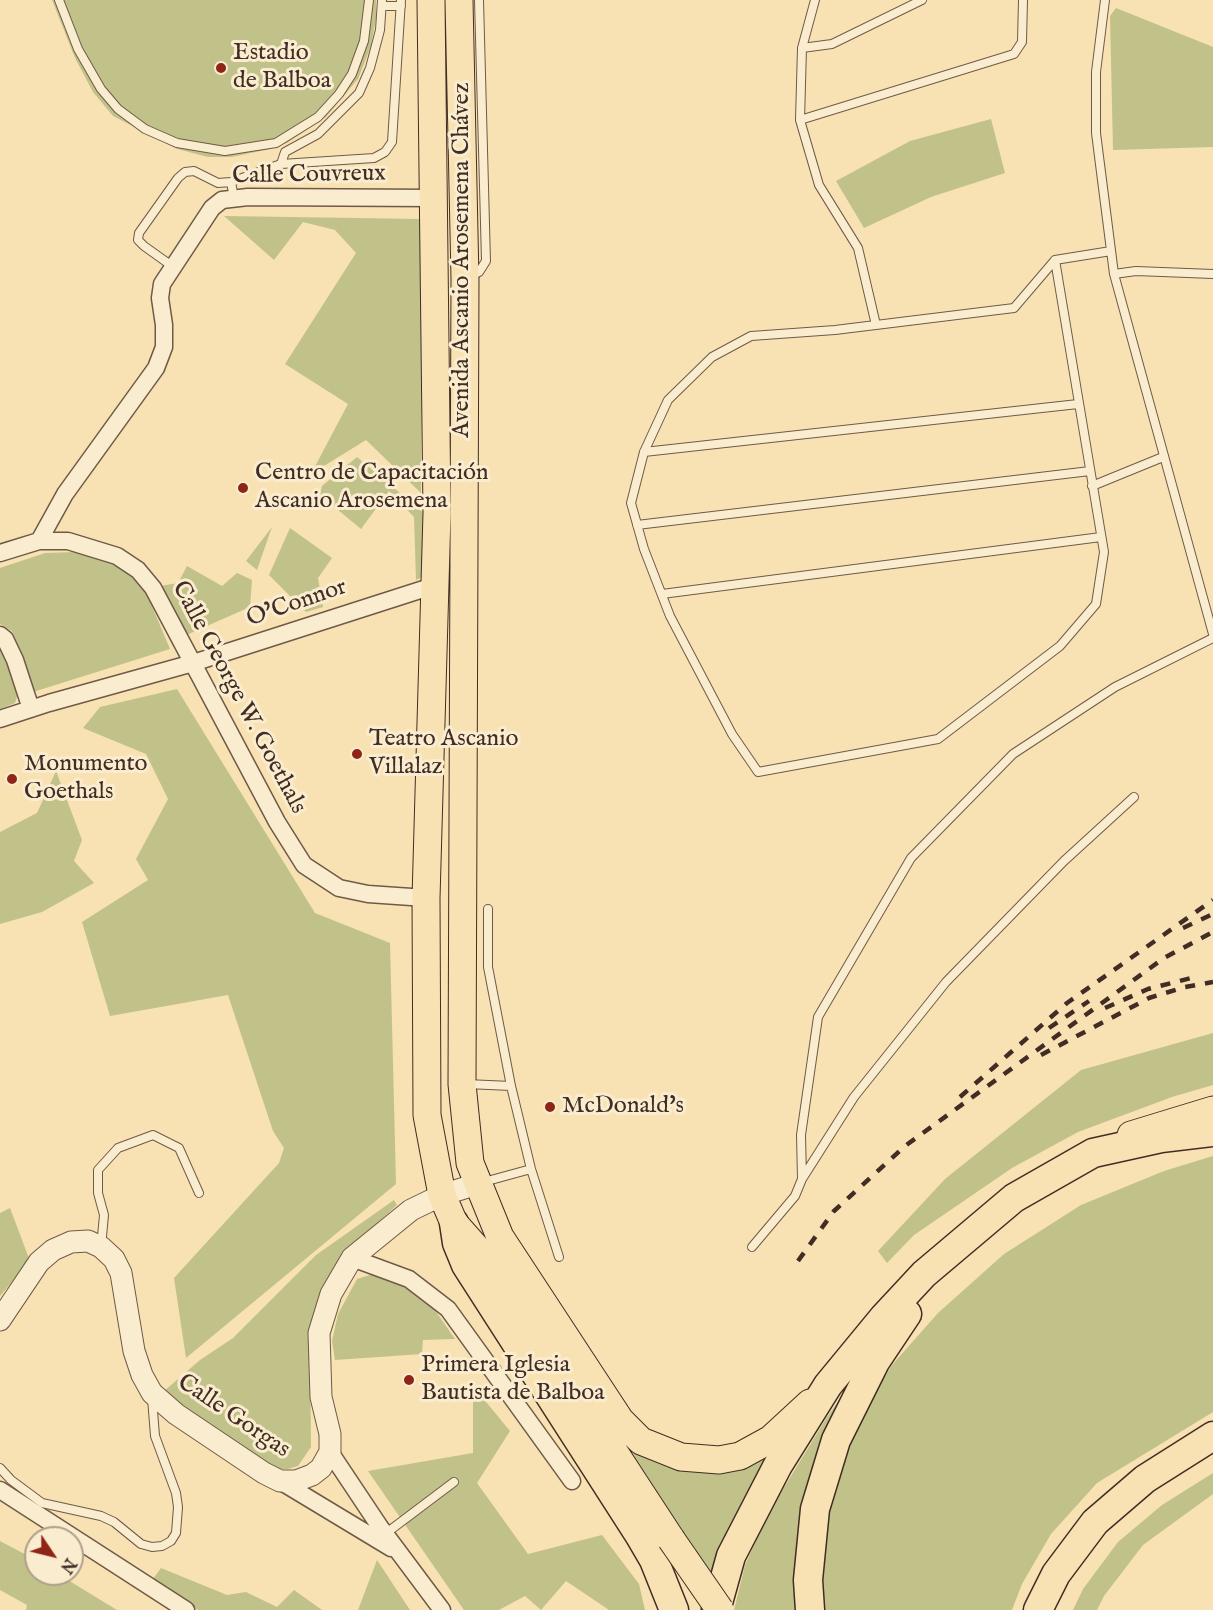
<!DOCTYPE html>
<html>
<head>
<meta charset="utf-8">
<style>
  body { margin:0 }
  #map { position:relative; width:1213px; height:1610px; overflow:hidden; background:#f8e2b3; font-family:"IM FELL English",serif }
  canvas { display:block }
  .north { position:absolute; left:24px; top:1526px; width:60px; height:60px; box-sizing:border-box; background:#faecce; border:2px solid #b0a08a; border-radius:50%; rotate:125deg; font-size:16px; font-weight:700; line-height:24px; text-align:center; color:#412d25 }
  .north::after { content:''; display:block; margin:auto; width:21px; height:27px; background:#8f2418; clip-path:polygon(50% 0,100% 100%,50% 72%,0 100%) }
</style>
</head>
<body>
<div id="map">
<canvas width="1213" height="1610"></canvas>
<div class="north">N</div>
</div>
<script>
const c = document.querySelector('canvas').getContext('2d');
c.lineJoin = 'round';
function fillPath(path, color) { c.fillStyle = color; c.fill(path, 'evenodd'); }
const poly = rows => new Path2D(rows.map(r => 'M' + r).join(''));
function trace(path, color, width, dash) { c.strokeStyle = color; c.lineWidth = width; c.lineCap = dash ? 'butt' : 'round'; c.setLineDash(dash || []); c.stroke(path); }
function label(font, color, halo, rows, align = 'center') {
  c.font = font + ' "IM FELL English",serif'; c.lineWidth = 6; c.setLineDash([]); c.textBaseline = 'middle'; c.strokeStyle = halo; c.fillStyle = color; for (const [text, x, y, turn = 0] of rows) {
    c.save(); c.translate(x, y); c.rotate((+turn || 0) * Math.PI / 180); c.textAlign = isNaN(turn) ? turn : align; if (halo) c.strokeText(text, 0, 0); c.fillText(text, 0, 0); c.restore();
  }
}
const green = poly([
  [52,0,376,0,376,18,371,46,358,79,326,117,287,143,270,149,232,157,208,157,177,149,113,116,93,92,75,58],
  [1116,8,1213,47,1213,147,1113,150,1110,16],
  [991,119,1005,173,931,197,864,228,836,181,910,141],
  [224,216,422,219,421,493,366,440,311,474,348,404,285,364,356,253,335,230,303,222,274,260],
  [357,457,424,513,425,576,416,580,414,517,389,491,361,529,320,495,322,486],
  [272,527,257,570,246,561],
  [290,528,332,558,318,578,323,607,306,612,269,575],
  [76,552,117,565,143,585,170,649,33,692,12,631,0,624,0,568,45,553],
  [187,566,222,586,237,573,252,580,250,607,182,637,160,586,178,583],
  [0,644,19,690,15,703,0,709],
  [177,689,315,913,390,943,396,1184,186,1358,174,1278,279,1163,284,1148,273,1131,228,995,110,1016,82,922,148,880,136,859,168,799,146,754,83,728,100,707],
  [56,771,82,840,74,861,94,883,42,912,0,924,0,832,37,813],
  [1213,1033,1213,1085,1172,1097,1078,1132,1012,1168,914,1235,887,1263,878,1251,945,1179,1081,1070],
  [1213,1156,1213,1412,1097,1483,1051,1534,1022,1584,1012,1610,821,1610,819,1596,827,1500,851,1431,892,1365,938,1313,1004,1254,1081,1205,1164,1171],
  [394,1200,397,1205,349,1249,310,1339,311,1447,298,1466,288,1469,276,1469,258,1461,163,1392,200,1360,233,1338,316,1255],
  [10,1208,30,1261,0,1296,0,1213],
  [376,1273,416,1292,430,1303,455,1339,423,1340,422,1354,335,1360,332,1341,338,1314,357,1279],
  [859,1372,809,1481,799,1524,796,1562,800,1610,734,1610,745,1565,769,1512,827,1417],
  [473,1386,510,1431,477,1483,528,1554,602,1535,639,1584,645,1610,609,1610,566,1581,541,1610,525,1596,499,1610,464,1610,368,1471,473,1453],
  [608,1423,656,1458,781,1446,713,1582],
  [1213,1473,1213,1494,1143,1545,1104,1596,1097,1610,1073,1610,1083,1589,1118,1542,1162,1505],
  [0,1541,36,1560,36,1574,58,1574,117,1610,26,1610,27,1605,0,1590],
  [377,1560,410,1610,358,1610],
  [161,1568,227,1595,246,1592,277,1607,294,1590,322,1610,198,1610,150,1583]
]);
const service = poly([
  [59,0,78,49,101,89,118,109,145,129,177,143,225,151,276,143,318,117,339,94,352,74,364,41,369,0],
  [815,0,802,48,800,120,819,185,858,248,876,325],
  [1105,0,1096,72,1096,133,1114,274,1213,634],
  [382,6,401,6],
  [802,48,832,44,922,0],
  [800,120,1014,54,1022,42,1023,0],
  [281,164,285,152,318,134,359,93,370,68,380,30,382,0],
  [234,198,231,182,281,164,374,158,385,152,392,142,401,0],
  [1055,260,1104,552,1096,604,1060,646,938,739,758,772,732,734,670,616,644,549,631,503,644,452,668,400,712,357,751,336,835,330,1014,308,1055,260,1111,251],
  [172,266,144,246,138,240,139,233,178,178,185,172,194,171,218,183,231,182],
  [1114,274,1136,271,1213,274],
  [471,276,479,272,486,261,479,0],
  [644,452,1078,404],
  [1092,486,1163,457],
  [637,525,1090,471],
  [662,594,1101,537],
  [488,909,488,967,511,1086,531,1169,559,1257],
  [466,1084,511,1086],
  [802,1179,854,1097,946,982,1064,861,1134,797],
  [480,1183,531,1169],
  [101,1247,104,1215,98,1193,98,1170,118,1148,153,1135,179,1148,199,1193],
  [752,1247,795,1196,802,1179,801,1135,818,1017,911,858,1013,754,1115,687,1213,638],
  [0,1468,11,1480,42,1503,101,1516,114,1522,141,1544,152,1547,162,1546,171,1541,176,1533,178,1507,176,1493,155,1436,152,1398],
  [385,1534,454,1482]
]);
const minor = poly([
  [39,541,65,494,156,368,164,347,164,325,160,298,162,284,212,208,222,200,248,197,435,198],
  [0,553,39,541,68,541,117,556,138,570,153,588,277,822,304,865,339,888,368,894,426,898],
  [0,635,5,639,15,660,31,709],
  [0,719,49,703,193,663,436,585],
  [352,1258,409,1279,448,1309,572,1481],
  [330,1452,380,1527,442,1610],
  [280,1481,391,1548],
  [0,1490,186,1610]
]);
const tertiary = poly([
  [0,1320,39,1262,53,1250,71,1242,88,1241,101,1247,114,1259,121,1273,134,1351,142,1375,152,1393,176,1414,264,1473,280,1481,296,1481,312,1475,321,1468,330,1452,330,1434,321,1397,319,1333,331,1294,352,1258,411,1210,442,1195,477,1184]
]);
const primary = poly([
  [431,0,437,513,426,898,427,1115,442,1195,454,1223,494,1268,671,1539],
  [459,0,465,279,462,1084,470,1163,500,1237,620,1420,641,1441,681,1457,719,1460,740,1456,771,1439,810,1403],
  [1131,1135,1213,1110]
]);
const trunk = poly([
  [454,1223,457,1243,466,1265,640,1536,654,1560,674,1610],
  [716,1610,731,1556,778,1465,828,1385,884,1317,924,1274,1014,1198,1093,1153,1161,1138,1213,1132],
  [810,1610,808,1580,815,1509,836,1440,875,1362,907,1314],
  [1038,1610,1056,1574,1095,1522,1145,1479,1213,1436]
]);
const rail = poly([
  [1183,928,1213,914],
  [1105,1008,1148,989,1195,977],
  [1049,1028,1089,1001],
  [1041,1055,1149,998,1185,987,1213,982],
  [960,1097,1067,1003,1213,900],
  [798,1261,834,1211,905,1146,1164,958,1213,932]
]);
const primaryBridge = poly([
  [671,1539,720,1610]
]);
const markers = [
  [221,68,6,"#8f2418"],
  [243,488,6,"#8f2418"],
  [357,754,6,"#8f2418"],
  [12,779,6,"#8f2418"],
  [550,1107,6,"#8f2418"],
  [409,1380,6,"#8f2418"]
];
const poiNames = [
  ["Estadio",233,54],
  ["de Balboa",233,82],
  ["Centro de Capacitación",255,474],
  ["Ascanio Arosemena",255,502],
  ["Teatro Ascanio",369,740],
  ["Villalaz",369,768],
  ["Monumento",24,765],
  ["Goethals",24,793],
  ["McDonald's",562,1107],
  ["Primera Iglesia",421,1366],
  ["Bautista de Balboa",421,1394]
];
const streetNames = [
  ["Calle Couvreux",309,176,-1],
  ["Avenida Ascanio Arosemena Chávez",463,260,-90],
  ["O'Connor",297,604,-19],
  ["Calle George W. Goethals",238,698,62],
  ["Calle Gorgas",233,1417,34]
];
fillPath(green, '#c0c28a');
trace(service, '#6f5a48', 10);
trace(minor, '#6f5a48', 19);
trace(tertiary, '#6f5a48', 23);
trace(primary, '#412d25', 29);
trace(trunk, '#412d25', 31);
trace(service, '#faecce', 8);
trace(minor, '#faecce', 16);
trace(tertiary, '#faecce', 21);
trace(primary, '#f8e2b3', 27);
trace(trunk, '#f8e2b3', 28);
trace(rail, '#412d25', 4.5, [10, 10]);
trace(primaryBridge, '#412d25', 29, []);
trace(primaryBridge, '#f8e2b3', 27);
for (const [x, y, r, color] of markers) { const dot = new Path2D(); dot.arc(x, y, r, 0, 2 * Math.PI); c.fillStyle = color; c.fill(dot); trace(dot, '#faecce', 2); }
label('24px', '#412d25', '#faecce', poiNames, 'left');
label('24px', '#412d25', '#faecce', streetNames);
</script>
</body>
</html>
